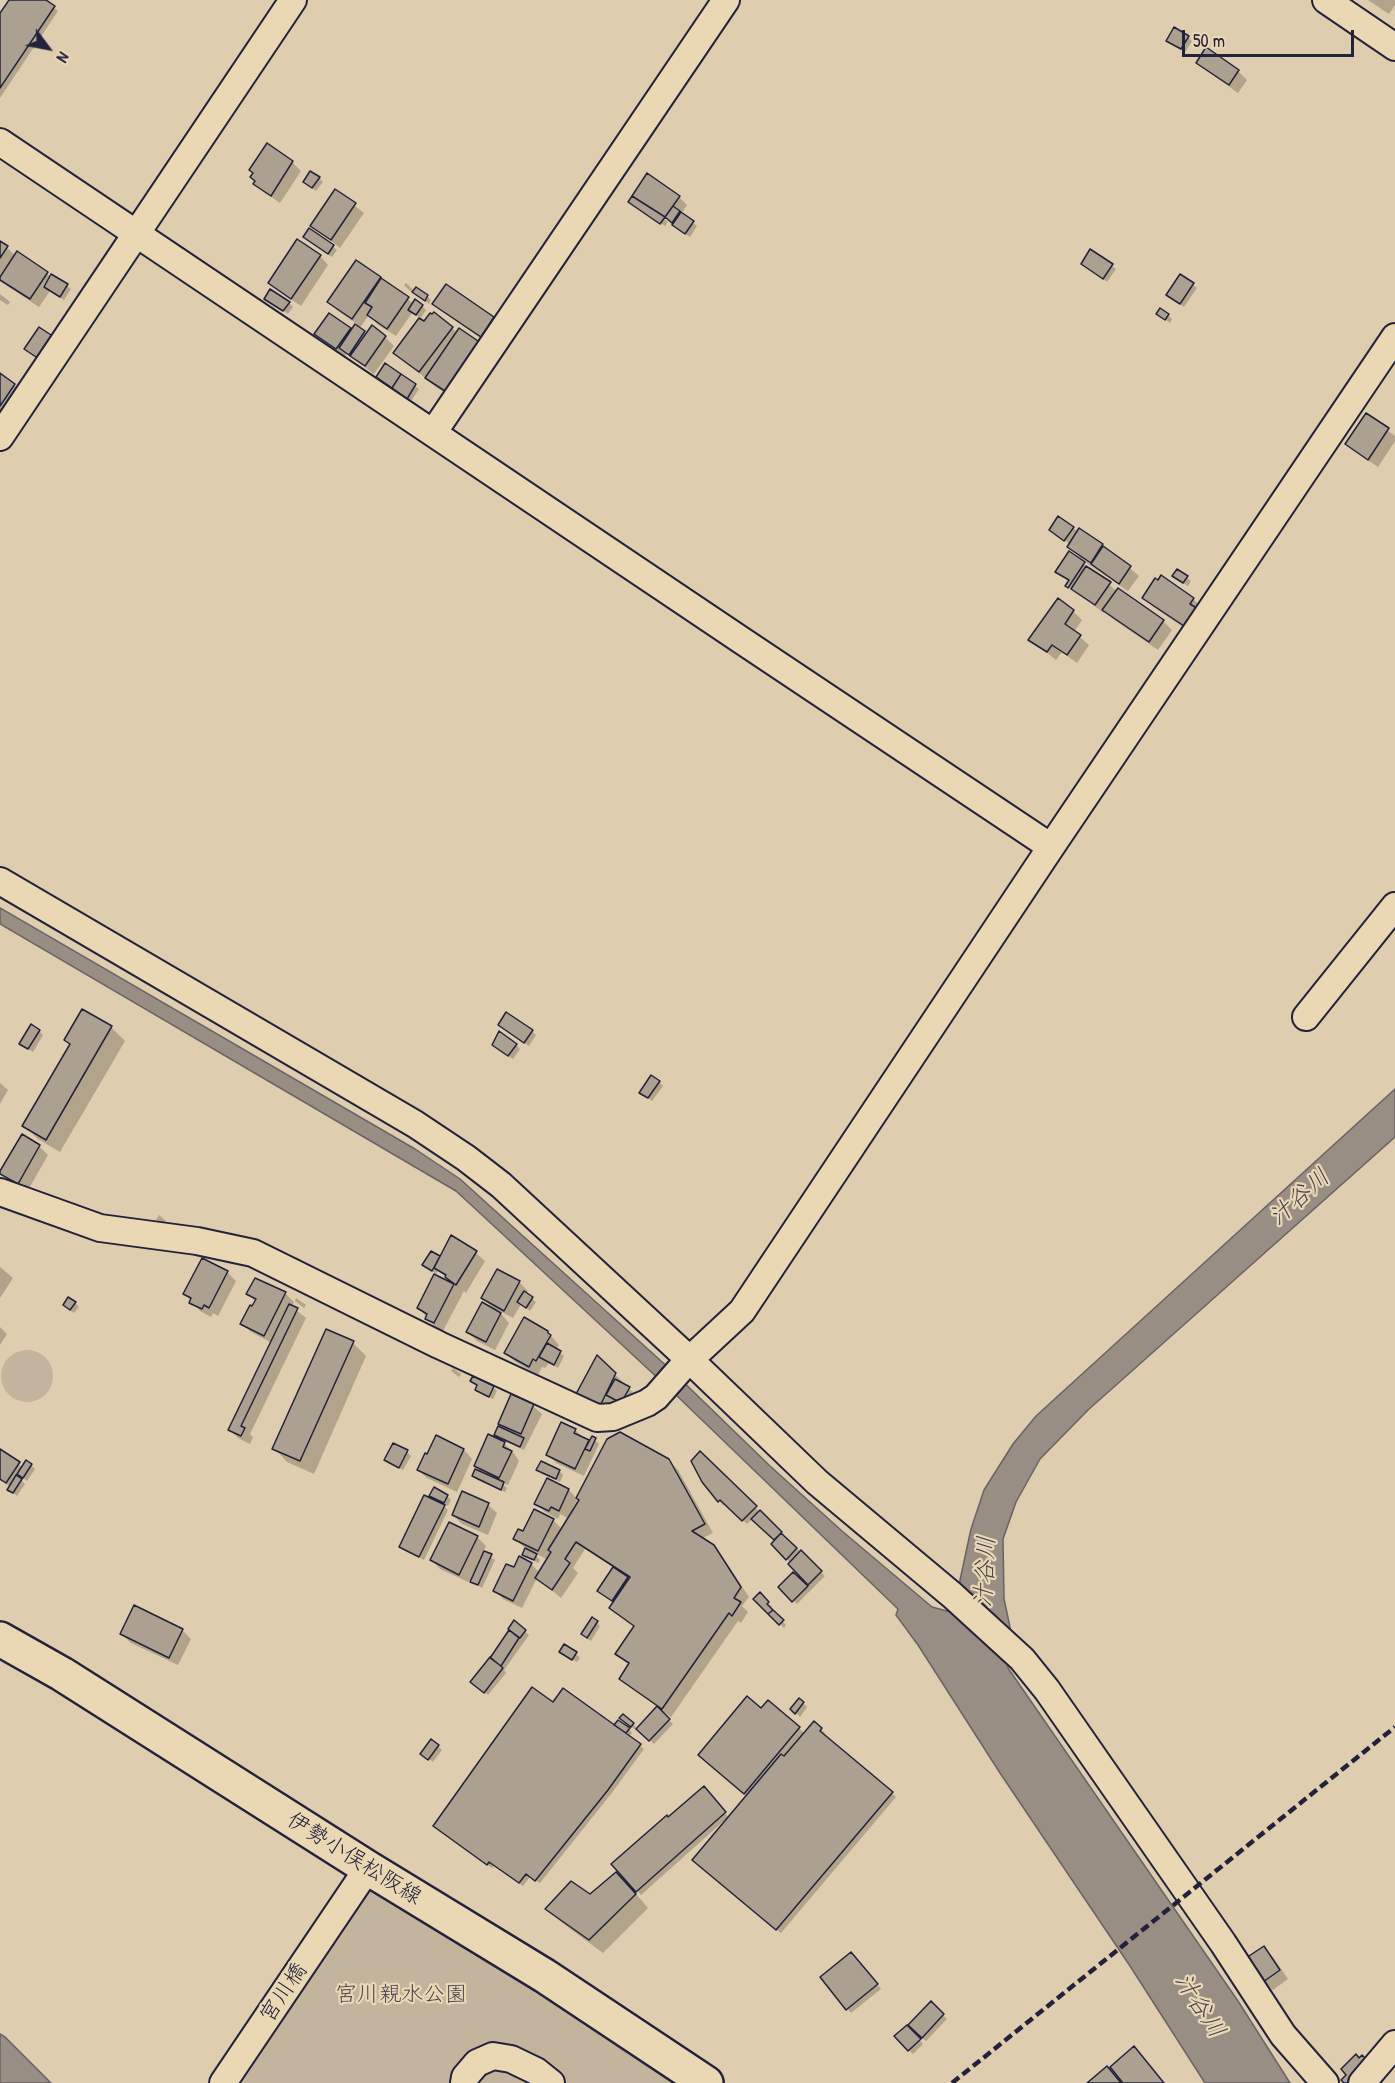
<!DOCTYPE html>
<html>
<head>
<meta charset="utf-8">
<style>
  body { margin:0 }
  #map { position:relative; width:1395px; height:2083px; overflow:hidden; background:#decdae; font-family:"Patrick Hand",sans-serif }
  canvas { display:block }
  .north { position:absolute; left:18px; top:18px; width:60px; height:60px; -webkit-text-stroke:4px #ead8b5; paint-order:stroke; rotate:122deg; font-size:16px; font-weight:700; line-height:24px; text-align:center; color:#22223b }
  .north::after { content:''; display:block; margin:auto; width:21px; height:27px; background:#22223b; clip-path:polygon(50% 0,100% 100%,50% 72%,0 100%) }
  .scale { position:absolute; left:1182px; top:30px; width:172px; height:27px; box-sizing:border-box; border:3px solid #22223b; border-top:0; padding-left:8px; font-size:18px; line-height:21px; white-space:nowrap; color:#22223b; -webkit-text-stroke:4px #ead8b5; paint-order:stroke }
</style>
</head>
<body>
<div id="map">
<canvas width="1395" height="2083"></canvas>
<div class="north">N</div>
<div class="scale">50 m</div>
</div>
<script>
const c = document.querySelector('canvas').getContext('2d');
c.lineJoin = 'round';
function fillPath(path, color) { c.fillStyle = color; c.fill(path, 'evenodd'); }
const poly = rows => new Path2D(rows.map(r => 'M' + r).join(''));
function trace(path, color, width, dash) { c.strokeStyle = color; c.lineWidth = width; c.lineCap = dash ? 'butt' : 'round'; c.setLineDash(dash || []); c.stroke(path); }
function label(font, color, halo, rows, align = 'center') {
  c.font = font + ' "Patrick Hand","Klee One",sans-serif'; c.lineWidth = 4.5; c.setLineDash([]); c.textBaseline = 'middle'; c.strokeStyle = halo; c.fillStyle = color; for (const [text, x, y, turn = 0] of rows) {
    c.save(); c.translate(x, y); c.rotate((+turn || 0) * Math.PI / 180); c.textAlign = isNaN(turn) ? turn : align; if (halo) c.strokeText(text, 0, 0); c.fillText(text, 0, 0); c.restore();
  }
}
const green = poly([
  '1 1376a26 26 0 1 1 52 0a26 26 0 1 1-52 0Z',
  [374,1872,699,2083,238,2083]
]);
const water = poly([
  [0,908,415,1149,460,1179,671,1370,770,1466,842,1531,932,1607,958,1614,960,1580,971,1529,984,1490,1013,1444,1036,1416,1395,1089,1395,1137,1088,1410,1040,1459,1016,1502,1003,1539,1004,1599,1010,1627,1008,1668,1238,2001,1290,2083,1205,2083,1130,1966,1000,1773,918,1645,896,1615,898,1609,675,1394,482,1215,456,1191,0,924,0,908],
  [0,2034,5,2037,51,2083,0,2083,0,2034]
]);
const shadow = poly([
  [10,0,43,0,58,11,0,98,0,16],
  [1368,0,1395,0,1395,5,1389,14],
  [1188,37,1192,41,1185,52,1168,40],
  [1198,62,1238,71,1247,80,1238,93,1207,71],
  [267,145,292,162,301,171,280,203,264,192,255,184],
  [648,175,679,197,687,205,681,214,697,226,690,237,670,223,672,220,642,200,642,204,668,222,665,226,630,202],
  [319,178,323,182,316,191,305,182],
  [336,191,364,213,340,248,312,226],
  [309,241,332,246,337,250,332,257],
  [0,242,16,256,67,286,71,289,64,300,50,291,39,307,9,287,0,279],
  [320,256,328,265,301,306,279,291,270,283],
  [1083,264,1112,266,1116,269,1107,282],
  [1181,276,1197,288,1184,307,1168,295],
  [380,278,414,304,422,306,426,310,421,318,412,313,396,336,377,324,369,315,359,329,367,335,385,337,394,346,374,374,347,354,345,356,325,342,316,334,350,329,352,332,357,324,338,311,329,302],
  [406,283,414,291,427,296,431,300,429,304,408,289,404,285],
  [447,286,493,318,502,327,490,345,443,312,434,303],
  [0,294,10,302,8,305,0,300],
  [270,302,289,303,293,307,288,314],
  [1168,315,1172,319,1170,323,1162,317],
  [424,324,452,328,458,334,457,401,436,387,395,353],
  [385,365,419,389,411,401,378,377],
  [0,375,14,385,28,398,0,422],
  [1366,415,1395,436,1395,441,1378,467,1356,452,1347,444],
  [1073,528,1078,532,1102,545,1139,576,1128,591,1082,560,1068,546,1070,544,1054,533],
  [1082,561,1087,568,1117,591,1163,621,1172,630,1158,650,1113,619,1106,611,1104,613,1067,586,1070,581,1061,575],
  [1178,571,1191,581,1188,586,1178,580],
  [1161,577,1193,599,1202,608,1196,636,1152,606,1144,597],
  [1073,611,1082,620,1074,632,1089,645,1077,663,1062,652,1056,660,1030,639],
  [499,1025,532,1031,536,1035,529,1046],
  [111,1027,125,1041,60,1152,38,1139,24,1126,71,1045,65,1040],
  [39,1031,43,1035,33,1052,21,1044],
  [493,1045,516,1045,520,1049,513,1059],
  [659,1082,663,1086,652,1101,641,1092],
  [0,1083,8,1090,0,1104],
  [22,1137,39,1146,48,1155,27,1192,9,1182,1,1173],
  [159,1215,166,1221,163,1226,156,1220],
  [451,1237,476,1253,485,1261,466,1293,464,1291,443,1331,435,1327,419,1308,452,1283,438,1270,436,1274,424,1265,431,1253,440,1258],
  [297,1257,307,1265,303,1271,293,1264],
  [203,1260,228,1273,236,1281,218,1316,213,1313,211,1317,200,1311,185,1294],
  [0,1267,13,1278,0,1298],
  [519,1282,528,1291,526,1294,536,1302,530,1311,521,1304,513,1318,498,1310,509,1323,495,1350,477,1341,468,1332,496,1311,483,1298],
  [272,1286,285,1293,294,1302,292,1307,306,1318,250,1434,253,1437,250,1444,238,1438,230,1430,272,1343,251,1332,242,1324,256,1302,248,1294],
  [296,1298,306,1305,304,1308,295,1301],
  [75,1303,79,1307,74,1313,68,1309],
  [0,1327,7,1334,0,1345],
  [548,1332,559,1345,556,1349,564,1356,558,1368,549,1363,545,1368,542,1367,538,1375,514,1361,506,1352],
  [353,1343,366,1356,314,1474,287,1462,274,1448],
  [597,1357,624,1383,623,1385,633,1392,626,1406,615,1400,609,1414,587,1403,578,1394],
  [453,1368,461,1374,459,1377,451,1371],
  [472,1381,493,1387,497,1391,493,1399,481,1394,477,1390,478,1386],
  [533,1406,542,1414,524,1450,500,1439,513,1452,519,1461,508,1485,502,1483,507,1488,505,1492,477,1480,473,1476,484,1475,475,1466,504,1443,496,1435,506,1430,499,1424],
  [562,1424,575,1430,590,1443,595,1440,599,1444,584,1476,556,1463,548,1455],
  [620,1434,669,1461,678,1470,713,1533,701,1539,722,1556,749,1597,742,1606,748,1612,741,1623,738,1621,671,1717,630,1687,621,1678,630,1665,617,1654,635,1627,611,1608,615,1603,599,1591,614,1568,585,1549,573,1568,578,1573,561,1598,537,1578,522,1608,503,1599,495,1590,507,1566,514,1569,519,1559,531,1564,540,1573,548,1560,533,1552,540,1560,538,1563,528,1558,524,1554,527,1549,514,1539,518,1531,523,1533,534,1511,553,1520,563,1530,569,1519,560,1514,558,1519,545,1512,536,1503,548,1480,569,1490,577,1499,608,1440],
  [578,1498,580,1501,573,1514,571,1512],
  [437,1437,464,1450,472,1459,457,1492,427,1478,418,1470,428,1456],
  [0,1451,23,1468,31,1465,35,1469,27,1481,23,1478,22,1481,25,1484,17,1496,9,1490,11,1487,0,1480],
  [407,1452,411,1456,403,1470,386,1460],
  [700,1453,825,1576,797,1604,780,1587,794,1574,805,1582,806,1580,773,1544,776,1541,753,1518,747,1524,725,1503,723,1505,703,1481],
  [538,1470,559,1471,563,1475,560,1482,542,1474],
  [463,1493,488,1505,497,1513,488,1535,462,1524,453,1515],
  [431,1495,447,1496,451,1500,448,1506,441,1503,448,1510,424,1560,401,1547,439,1503],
  [477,1537,486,1546,483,1552,495,1560,482,1588,470,1580,468,1582,440,1569,432,1560],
  [760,1595,772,1607,769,1608,786,1625,784,1628,755,1599],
  [515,1623,529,1635,504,1670,506,1673,488,1695,476,1686],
  [597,1623,600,1626,591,1641,586,1638],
  [182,1630,191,1639,178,1665,131,1643,122,1634],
  [576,1654,580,1658,577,1662,565,1655],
  [799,1700,807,1707,800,1717,792,1709],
  [554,1704,614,1727,629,1729,632,1733,629,1737,644,1749,611,1794,540,1883,530,1877,523,1886,494,1865,492,1868,439,1829],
  [657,1709,673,1724,654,1744,637,1728,636,1730,625,1722,623,1716,633,1724,638,1729],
  [761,1711,799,1728,805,1734,814,1723,825,1733,823,1736,896,1797,781,1933,698,1864,727,1820,726,1819,641,1895,613,1864,668,1819,708,1792,729,1818,747,1797,700,1755],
  [432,1741,442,1750,433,1762,426,1757],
  [630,1887,648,1908,603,1953,561,1922,547,1909,590,1896],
  [1264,1948,1273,1957,1288,1979,1273,1990,1264,1981],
  [855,1958,881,1989,851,2013,822,1977],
  [931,2004,947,2019,926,2041,914,2032,913,2033,923,2044,913,2054,896,2037,908,2028]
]);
const building = poly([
  [9,0,46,0,55,6,0,88,0,13,9,0],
  [1174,27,1189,36,1181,49,1166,41,1174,27],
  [1206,47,1239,70,1229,85,1196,63,1206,47],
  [267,143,293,161,271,196,253,184,255,181,250,177,253,173,249,170,267,143],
  [310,171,320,177,312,188,303,182,310,171],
  [647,173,680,196,665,217,632,196,647,173],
  [335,189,356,203,331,240,310,226,335,189],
  [632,196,665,217,660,224,628,202,632,196],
  [673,206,680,211,672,223,665,217,673,206],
  [681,212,694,221,685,234,672,225,681,212],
  [309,228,334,245,328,254,303,237,309,228],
  [297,239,321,255,291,299,268,283,297,239],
  [0,241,8,246,0,258,0,241],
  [1090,249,1113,264,1103,279,1081,264,1090,249],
  [17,251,48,272,30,299,0,280,0,277,17,251],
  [356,260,381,277,352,319,327,302,356,260],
  [51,274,68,284,60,297,44,287,51,274],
  [1180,274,1194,283,1180,304,1166,295,1180,274],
  [381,278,409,297,387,329,367,315,372,307,365,303,381,278],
  [446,284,494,317,481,337,432,304,446,284],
  [416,287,428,295,425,301,412,292,416,287],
  [270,289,290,302,283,311,264,299,270,289],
  [415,299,423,305,416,315,408,310,415,299],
  [1160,308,1169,314,1165,320,1156,314,1160,308],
  [434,312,453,327,419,372,393,353,419,318,424,321,430,313,432,314,434,312],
  [329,313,351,328,336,349,314,334,329,313],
  [355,324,365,331,349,355,339,348,355,324],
  [372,325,386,336,365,366,350,356,372,325],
  [39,327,54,337,39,359,24,349,39,327],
  [459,328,481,343,448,393,425,378,459,328],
  [385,363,401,374,392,388,376,377,385,363],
  [0,373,15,384,0,406,0,373],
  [401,374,416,384,407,399,392,388,401,374],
  [1366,413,1389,428,1368,460,1345,444,1366,413],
  [1058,516,1074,527,1064,541,1049,530,1058,516],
  [1079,528,1103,544,1091,563,1067,547,1079,528],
  [1103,546,1131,566,1119,584,1091,564,1103,546],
  [1069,551,1085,562,1068,588,1065,586,1069,580,1055,572,1069,551],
  [1086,566,1111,582,1095,605,1071,589,1086,566],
  [1177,569,1188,576,1183,583,1172,576,1177,569],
  [1161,575,1194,598,1190,604,1200,610,1187,628,1142,598,1155,578,1158,580,1161,575],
  [1118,588,1164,620,1149,642,1102,610,1118,588],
  [1058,598,1074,610,1065,624,1081,635,1067,655,1052,645,1047,652,1028,640,1058,598],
  [82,1009,112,1026,46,1140,22,1126,70,1044,64,1040,82,1009],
  [506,1012,533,1030,524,1043,498,1025,506,1012],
  [31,1024,40,1030,28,1049,19,1044,31,1024],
  [499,1031,517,1044,508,1056,492,1045,499,1031],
  [651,1075,660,1081,648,1098,639,1093,651,1075],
  [22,1134,40,1145,18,1184,0,1174,0,1171,22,1134],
  [451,1235,477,1251,456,1285,445,1277,446,1275,434,1268,451,1235],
  [431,1251,440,1256,432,1271,422,1265,431,1251],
  [202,1258,228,1271,209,1308,204,1305,202,1309,189,1303,191,1298,183,1294,202,1258],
  [497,1269,520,1281,504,1311,481,1298,497,1269],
  [434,1274,454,1284,434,1323,425,1319,427,1314,417,1308,434,1274],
  [255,1278,286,1292,264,1336,240,1324,250,1305,252,1306,256,1299,246,1294,255,1278],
  [524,1291,533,1297,526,1308,517,1302,524,1291],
  [68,1297,76,1302,70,1310,63,1305,68,1297],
  [482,1302,501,1313,486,1342,466,1332,482,1302],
  [289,1304,298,1308,241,1426,245,1428,241,1436,228,1430,289,1304],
  [524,1317,548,1331,548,1333,551,1335,536,1361,533,1359,529,1367,504,1353,524,1317],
  [326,1329,354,1341,300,1461,272,1449,326,1329],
  [547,1343,561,1351,554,1365,539,1357,547,1343],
  [597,1355,616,1373,600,1406,576,1394,597,1355],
  [473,1376,494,1386,489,1397,475,1390,477,1385,470,1381,473,1376],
  [615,1379,630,1387,621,1403,606,1395,615,1379],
  [511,1394,534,1404,521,1434,498,1424,511,1394],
  [561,1422,576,1429,574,1433,589,1440,575,1469,546,1455,561,1422],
  [498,1426,524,1438,520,1447,494,1435,498,1426],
  [620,1432,669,1459,705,1524,692,1531,714,1545,741,1587,734,1598,741,1602,732,1616,729,1613,662,1709,619,1679,629,1663,615,1654,634,1626,609,1608,630,1577,576,1542,565,1559,570,1563,552,1590,535,1578,551,1552,548,1550,579,1500,576,1498,607,1439,620,1432],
  [488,1434,505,1442,503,1447,512,1451,499,1478,474,1466,488,1434],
  [436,1435,464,1449,448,1484,417,1470,425,1453,427,1454,436,1435],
  [592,1436,596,1438,590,1451,585,1449,592,1436],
  [393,1443,408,1450,399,1468,384,1460,393,1443],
  [0,1449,20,1462,6,1483,0,1479,0,1449],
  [700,1451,757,1506,742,1521,720,1500,718,1502,702,1482,691,1461,700,1451],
  [26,1460,32,1464,23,1478,17,1474,26,1460],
  [541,1461,560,1470,556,1479,536,1470,541,1461],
  [475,1469,504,1482,501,1490,472,1476,475,1469],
  [16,1475,22,1479,13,1493,7,1490,16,1475],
  [547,1478,569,1489,559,1511,551,1507,549,1511,534,1504,547,1478],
  [434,1487,448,1495,444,1503,429,1496,434,1487],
  [462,1491,489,1503,479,1527,452,1515,462,1491],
  [424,1495,445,1505,419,1557,399,1547,424,1495],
  [534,1509,554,1519,538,1551,513,1539,518,1529,523,1531,534,1509],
  [760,1510,782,1532,774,1540,751,1519,760,1510],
  [449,1522,478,1536,459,1575,430,1560,449,1522],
  [781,1533,797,1548,786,1560,771,1544,781,1533],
  [525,1548,537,1554,534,1560,522,1555,525,1548],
  [801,1550,822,1571,808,1585,788,1564,801,1550],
  [484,1551,492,1554,478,1585,470,1582,484,1551],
  [519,1556,532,1563,513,1601,493,1591,506,1564,514,1567,519,1556],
  [613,1567,628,1577,612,1601,597,1591,613,1567],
  [793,1572,808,1586,792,1602,778,1587,793,1572],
  [760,1592,769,1602,767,1604,773,1610,768,1614,753,1599,760,1592],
  [134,1605,183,1629,169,1658,120,1634,134,1605],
  [773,1610,784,1620,779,1625,768,1614,773,1610],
  [592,1617,598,1621,587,1638,581,1634,592,1617],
  [514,1620,526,1630,520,1638,508,1629,514,1620],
  [509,1630,519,1638,501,1666,490,1658,509,1630],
  [564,1644,577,1652,572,1660,559,1652,564,1644],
  [490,1657,503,1668,484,1693,470,1682,490,1657],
  [532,1687,553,1702,563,1688,641,1744,608,1790,535,1881,526,1874,519,1883,489,1862,487,1865,433,1826,532,1687],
  [747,1696,761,1708,768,1700,800,1727,744,1794,698,1755,747,1696],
  [799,1698,804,1702,795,1714,790,1709,799,1698],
  [657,1706,670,1719,649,1741,636,1729,657,1706],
  [623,1714,634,1723,631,1727,619,1718,623,1714],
  [618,1720,630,1728,626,1733,614,1725,618,1720],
  [814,1721,822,1728,820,1731,893,1792,776,1930,692,1860,781,1754,784,1756,814,1721],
  [431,1739,439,1745,428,1760,420,1754,431,1739],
  [704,1786,726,1812,636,1892,611,1864,667,1815,668,1817,704,1786],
  [616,1872,636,1894,589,1940,545,1909,571,1881,590,1894,616,1872],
  [1264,1946,1280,1970,1263,1982,1246,1958,1264,1946],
  [851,1952,878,1984,846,2010,820,1977,851,1952],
  [931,2001,944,2014,922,2038,908,2025,931,2001],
  [907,2025,921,2039,908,2051,894,2036,907,2025],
  [1134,2046,1164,2083,1123,2083,1110,2067,1134,2046],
  [1356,2054,1359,2058,1362,2055,1370,2063,1350,2083,1344,2083,1341,2080,1346,2075,1341,2069,1356,2054],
  [1107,2066,1121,2083,1087,2083,1107,2066]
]);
const minor = poly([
  [1326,0,1395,47],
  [0,142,741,640,1051,847],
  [433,433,726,0],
  [0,437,293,0],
  [0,881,415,1124,466,1158,501,1185,690,1360,817,1482,952,1595,1022,1659,1047,1690,1223,1943,1283,2035,1325,2083],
  [1306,1017,1395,906],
  [0,1192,100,1228,197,1241,253,1253,439,1345,597,1418,613,1417,647,1403,656,1397,685,1364,742,1311,1051,847,1395,337],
  [223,2083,368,1868],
  [464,2083,465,2077,477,2063,493,2056,511,2059,536,2071,551,2083],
  [1362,2083,1395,2044]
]);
const major = poly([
  [0,1639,62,1674,368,1868,545,1976,706,2083]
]);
const rail = poly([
  [952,2083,1395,1727]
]);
const streetNames = [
  ["伊勢小俣松阪線",354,1859,32],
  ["宮川橋",284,1993,-56]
];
const parkNames = [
  ["宮川親水公園",401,1995]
];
const waterNames = [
  ["汁谷川",1300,1198,-42],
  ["汁谷川",986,1572,-87],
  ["汁谷川",1199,2006,57]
];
fillPath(green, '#c2b49d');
fillPath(water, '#998e83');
trace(water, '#696366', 1.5);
fillPath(shadow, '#0003');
fillPath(building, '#aca090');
trace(building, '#22223b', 1.5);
trace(minor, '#22223b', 30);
trace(major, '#22223b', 38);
trace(minor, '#ead8b5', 26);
trace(major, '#ead8b5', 33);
trace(rail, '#22223b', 4.5, [9, 4.5]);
label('22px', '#22223b', '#ead8b5', streetNames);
label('22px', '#4a4654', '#ead8b5', parkNames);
label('italic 24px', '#464251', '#ead8b5', waterNames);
</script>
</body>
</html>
